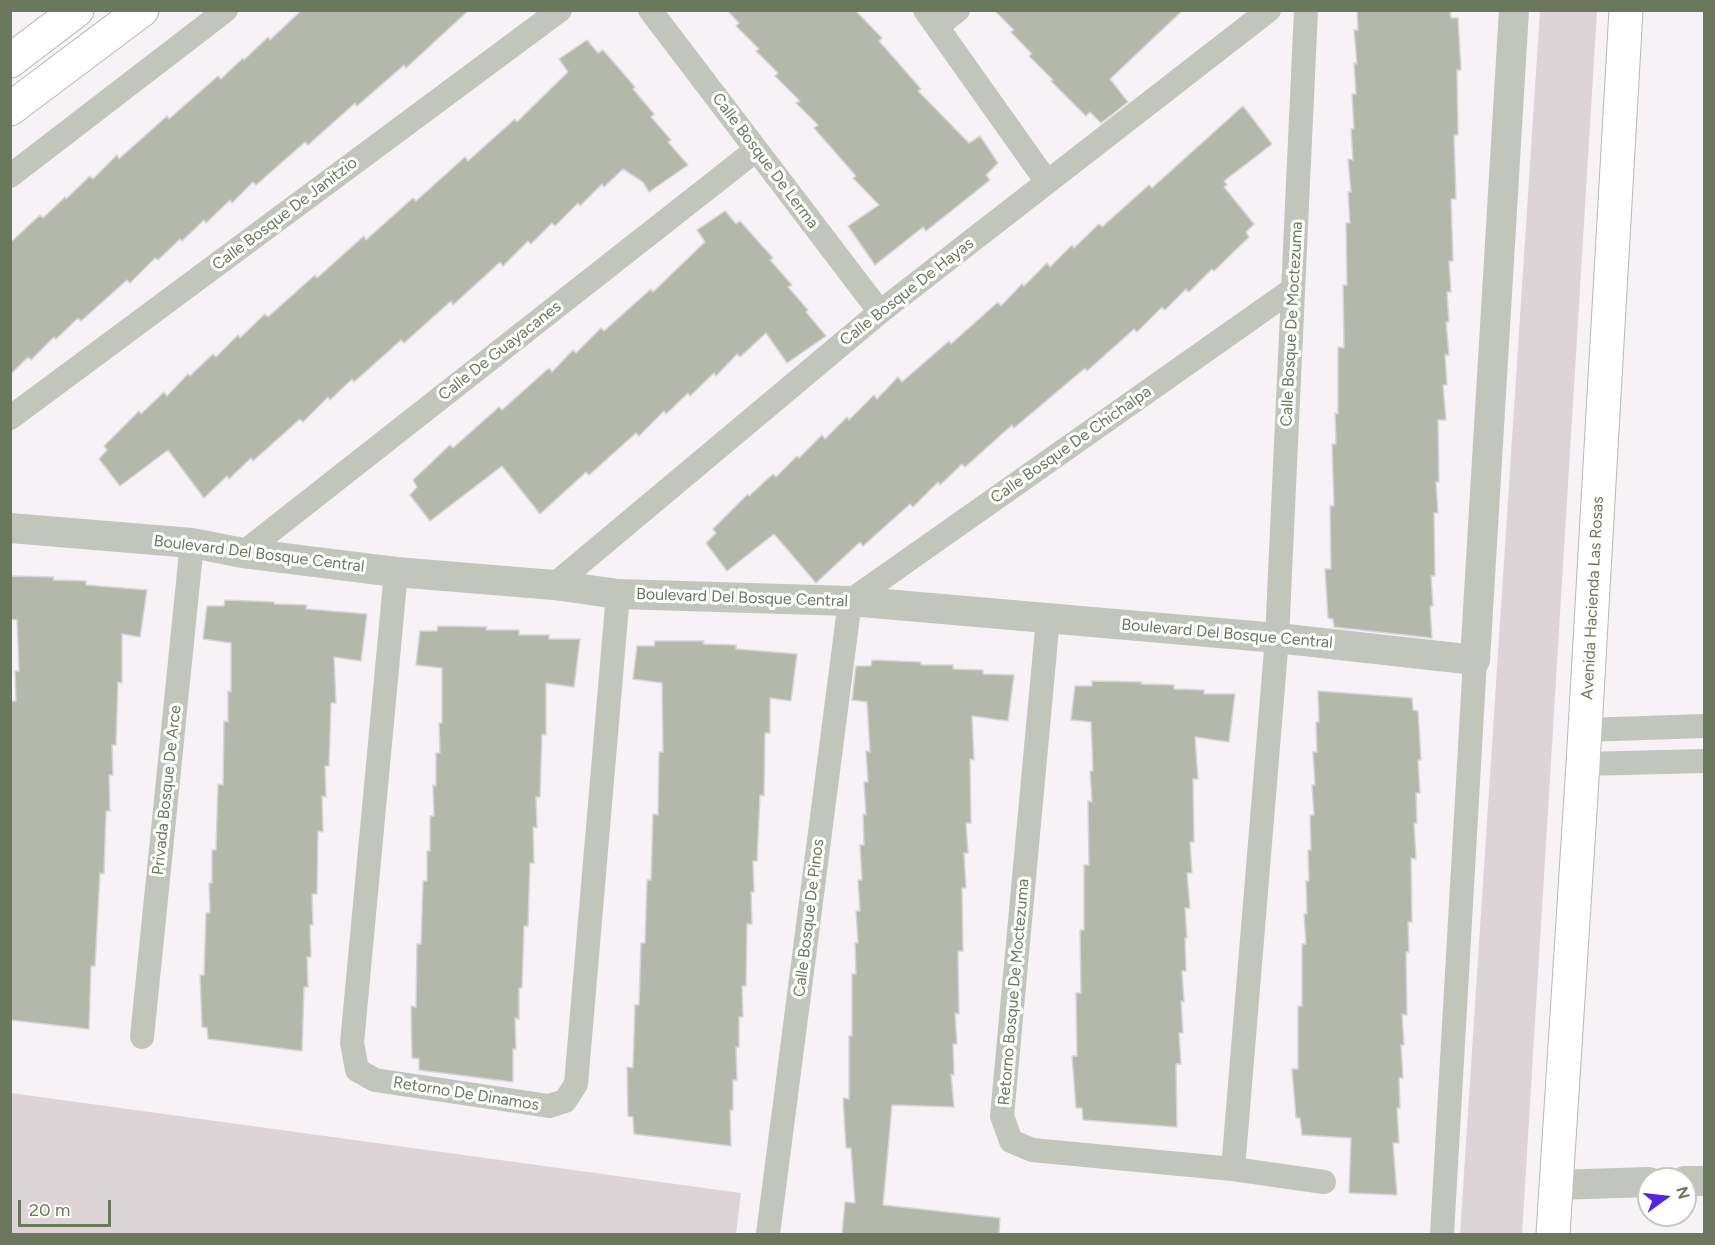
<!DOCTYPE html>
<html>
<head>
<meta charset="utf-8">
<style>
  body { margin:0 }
  #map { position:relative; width:1715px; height:1245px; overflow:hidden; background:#f6f2f6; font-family:Figtree,sans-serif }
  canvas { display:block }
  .frame { position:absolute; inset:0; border:12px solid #6c785d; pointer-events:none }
  .north { position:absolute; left:1637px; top:1167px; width:60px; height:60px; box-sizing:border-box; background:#fff; border:2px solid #c4c9be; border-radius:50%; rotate:75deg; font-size:16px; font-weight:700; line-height:24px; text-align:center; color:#6c785d }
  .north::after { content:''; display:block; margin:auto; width:21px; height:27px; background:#5324e5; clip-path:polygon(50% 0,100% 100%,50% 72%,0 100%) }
  .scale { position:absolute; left:18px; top:1200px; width:93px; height:27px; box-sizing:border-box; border:3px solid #6c785d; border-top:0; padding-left:8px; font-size:18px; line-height:21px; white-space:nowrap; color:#6c785d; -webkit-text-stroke:4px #fff; paint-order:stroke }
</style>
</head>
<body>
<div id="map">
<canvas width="1715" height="1245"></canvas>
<div class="frame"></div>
<div class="north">N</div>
<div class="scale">20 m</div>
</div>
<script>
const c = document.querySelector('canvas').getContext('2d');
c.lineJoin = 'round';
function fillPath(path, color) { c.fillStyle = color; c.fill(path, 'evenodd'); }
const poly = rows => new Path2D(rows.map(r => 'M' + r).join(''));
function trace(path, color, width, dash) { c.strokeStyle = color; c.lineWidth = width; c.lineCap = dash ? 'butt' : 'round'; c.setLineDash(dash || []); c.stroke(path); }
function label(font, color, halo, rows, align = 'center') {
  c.font = font + ' Figtree,sans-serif'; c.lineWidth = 6; c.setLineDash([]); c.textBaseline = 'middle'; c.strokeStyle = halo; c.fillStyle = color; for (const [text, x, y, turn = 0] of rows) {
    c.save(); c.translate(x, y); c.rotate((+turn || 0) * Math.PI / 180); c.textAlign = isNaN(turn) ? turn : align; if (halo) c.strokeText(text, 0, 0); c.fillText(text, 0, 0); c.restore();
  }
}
const green = poly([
  [1540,11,1597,11,1522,1234,1460,1234],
  [11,1093,741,1193,736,1234,11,1234]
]);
const building = poly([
  [302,10,469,10,406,68,404,65,357,106,355,103,308,145,305,142,256,185,253,182,232,203,230,200,206,223,204,220,182,241,180,239,158,260,155,258,130,283,127,280,81,321,78,318,56,339,54,337,31,360,28,357,10,375,10,243,40,215,43,218,65,197,66,199,90,176,93,179,117,155,119,159,167,116,169,119,218,76,221,79,243,58,244,60,268,37,270,40,302,10],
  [727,10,855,10,882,38,879,41,921,89,918,91,969,143,980,136,998,163,986,175,990,180,926,231,923,227,875,265,848,226,879,205,853,178,856,176,814,128,818,125,796,103,800,101,775,76,778,73,756,51,759,49,736,26,739,23,727,10],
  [994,10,1183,10,1110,79,1128,102,1101,123,1090,112,1086,116,1051,81,1053,80,1029,56,1032,54,1011,32,1014,30,994,10],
  [1357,10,1450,10,1451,18,1458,18,1461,70,1457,70,1458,135,1454,135,1456,199,1451,199,1453,261,1449,261,1451,292,1447,292,1449,322,1446,322,1449,355,1445,355,1447,385,1443,385,1446,420,1438,420,1439,482,1436,482,1438,513,1434,513,1435,576,1431,576,1433,606,1430,606,1432,638,1334,627,1333,619,1328,618,1325,569,1331,569,1330,506,1334,506,1332,444,1336,444,1335,413,1338,414,1338,347,1344,348,1343,285,1347,285,1346,223,1350,223,1348,192,1351,192,1348,159,1353,160,1351,129,1354,129,1352,94,1356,94,1354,63,1357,64,1354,30,1358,30,1357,10],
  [587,40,598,53,603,50,635,87,633,89,654,114,651,117,671,140,668,142,688,165,649,192,643,182,623,169,604,187,602,184,580,206,578,203,555,226,552,223,531,244,528,241,503,266,500,262,453,305,451,301,404,343,401,340,354,382,352,379,330,400,328,397,303,422,300,419,253,461,251,458,229,479,227,476,204,498,168,450,120,486,99,459,107,450,104,446,139,411,141,414,164,392,167,396,188,374,190,376,213,354,216,357,238,335,240,338,265,314,268,317,315,275,317,278,364,236,366,240,413,198,416,201,465,157,468,161,515,119,517,122,568,72,559,59,587,40],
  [1243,106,1272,144,1224,181,1227,185,1224,187,1254,224,1246,232,1249,237,1214,271,1212,269,1189,292,1186,289,1165,310,1162,307,1137,332,1134,329,1087,371,1085,368,1014,428,1012,425,965,467,962,464,940,485,938,482,913,507,910,504,863,546,860,542,816,583,774,534,727,571,706,543,716,533,713,529,748,494,749,496,773,474,776,477,797,456,799,458,822,435,825,439,847,417,849,420,874,395,877,399,898,377,902,382,949,341,951,344,998,302,1001,306,1022,284,1024,286,1047,263,1050,267,1072,245,1074,248,1099,224,1102,227,1149,185,1152,188,1243,106],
  [725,211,736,224,740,221,773,258,770,260,792,285,788,287,808,310,806,312,826,336,787,363,766,333,740,357,737,354,716,376,714,373,690,396,688,393,666,414,664,411,639,436,636,433,589,475,586,472,540,514,502,466,430,521,410,495,417,487,413,480,450,445,453,448,499,407,502,410,549,368,552,372,573,350,576,353,601,328,604,331,651,289,653,292,705,242,697,230,725,211],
  [10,576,54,577,53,580,86,581,86,585,147,590,140,637,122,634,122,683,118,682,116,745,112,745,113,775,109,775,110,811,106,811,104,874,100,873,95,966,91,966,89,1029,10,1020,11,701,16,701,15,671,19,671,17,620,10,619,10,576],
  [225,600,274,602,274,604,307,605,306,609,367,614,361,661,334,657,336,703,331,703,329,766,325,766,326,797,322,796,323,832,318,831,317,894,312,894,313,925,310,925,311,957,307,957,308,987,304,987,302,1051,208,1039,207,1028,202,1027,200,975,204,975,206,913,210,913,209,883,212,883,212,850,216,850,218,784,223,785,224,721,228,722,228,691,231,692,231,643,203,639,207,606,224,606,225,600],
  [438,626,487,627,486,630,519,630,519,635,549,635,549,639,580,639,574,687,546,683,546,735,542,734,540,797,536,797,537,828,533,827,534,863,530,863,528,926,524,926,522,988,519,988,519,1019,515,1018,516,1049,513,1049,513,1082,419,1070,419,1059,412,1058,411,1006,416,1007,417,944,421,944,423,881,427,881,427,851,430,851,430,816,434,816,433,785,436,786,436,753,440,753,439,723,442,723,442,668,416,665,420,631,437,631,438,626],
  [655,641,704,641,703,644,736,645,736,649,797,654,791,701,770,698,770,733,765,733,764,796,760,795,757,861,753,861,754,892,751,892,752,924,747,924,746,986,742,986,743,1017,739,1017,739,1047,736,1047,737,1080,733,1080,733,1110,730,1110,731,1146,634,1134,633,1117,628,1116,627,1067,633,1068,635,1005,639,1005,641,943,645,943,647,880,651,880,653,814,658,815,659,752,663,752,662,683,633,679,637,646,654,646,655,641],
  [872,660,921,662,921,665,953,665,953,669,983,670,983,674,1014,675,1008,721,972,716,974,760,970,759,971,823,966,823,968,853,964,853,966,888,962,888,963,951,958,951,959,1014,955,1013,957,1044,953,1044,954,1075,951,1074,954,1107,892,1105,883,1205,1000,1218,999,1234,842,1234,845,1202,855,1203,851,1148,846,1148,843,1098,849,1099,849,1036,852,1036,852,974,856,974,855,943,858,943,856,911,860,911,858,880,862,880,860,845,864,845,863,814,866,815,864,782,868,782,866,751,870,752,867,702,852,700,856,666,871,666,872,660],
  [1092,681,1142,682,1141,684,1174,685,1174,689,1204,690,1204,694,1235,694,1229,742,1195,737,1198,779,1193,779,1194,842,1190,842,1192,873,1187,873,1190,908,1185,908,1187,938,1185,938,1186,971,1182,971,1184,1002,1181,1001,1183,1033,1179,1033,1181,1064,1176,1064,1177,1127,1083,1120,1082,1108,1076,1108,1072,1056,1077,1056,1076,993,1081,993,1080,930,1084,930,1084,865,1089,865,1088,801,1092,802,1090,771,1093,771,1091,722,1071,720,1075,686,1092,686,1092,681],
  [1318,691,1412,698,1413,710,1418,711,1421,760,1418,760,1420,793,1416,793,1417,823,1414,823,1416,859,1411,858,1412,922,1408,922,1409,952,1406,952,1407,1015,1402,1014,1404,1045,1401,1045,1403,1078,1399,1078,1400,1108,1397,1108,1399,1143,1393,1143,1397,1195,1349,1193,1351,1138,1302,1135,1300,1118,1296,1118,1292,1069,1298,1069,1298,1006,1302,1006,1302,944,1306,944,1304,914,1307,914,1306,881,1309,881,1308,850,1311,850,1310,815,1314,815,1312,785,1315,785,1313,752,1317,752,1316,722,1319,722,1318,691]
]);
const minor = poly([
  [650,10,880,312],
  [925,10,1047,182],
  [938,26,958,10],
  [10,176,226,10],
  [10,418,560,10],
  [243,553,756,150],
  [396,572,352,1043,357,1070,375,1080,549,1106,565,1101,576,1084,618,594],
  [554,585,880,312,1269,10],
  [1048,618,1002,1116,1011,1141,1032,1150,1233,1169,1324,1182],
  [1585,730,1704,726],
  [1583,764,1704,761],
  [142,1037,192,543],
  [1233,1169,1277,638,1306,10],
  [768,1234,850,601,1293,289],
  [1442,1234,1475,660]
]);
const tertiary = poly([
  [10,528,192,543,243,553,396,572,554,585,618,594,850,601,1277,638,1475,660,1514,10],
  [1685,1181,1704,1181],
  [1556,1185,1649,1182]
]);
const secondary = poly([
  [1553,1234,1583,764,1626,10]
]);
const primary = poly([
  [10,61,77,10],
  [10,109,142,10]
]);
const streetNames = [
  ["Calle Bosque De Lerma",765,161,53],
  ["Calle Bosque De Janitzio",285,214,-37],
  ["Calle Bosque De Hayas",907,292,-38],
  ["Calle Bosque De Moctezuma",1292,324,-87],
  ["Calle De Guayacanes",500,351,-38],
  ["Calle Bosque De Chichalpa",1071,445,-35],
  ["Boulevard Del Bosque Central",259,554,7],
  ["Boulevard Del Bosque Central",742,598,2],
  ["Avenida Hacienda Las Rosas",1593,598,-87],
  ["Boulevard Del Bosque Central",1227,634,5],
  ["Privada Bosque De Arce",167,790,-84],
  ["Calle Bosque De Pinos",809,918,-83],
  ["Retorno Bosque De Moctezuma",1014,992,-85],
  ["Retorno De Dinamos",466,1094,9]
];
fillPath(green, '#ddd4d7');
fillPath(building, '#b3b8ab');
trace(building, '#d7d5d7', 1.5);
trace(secondary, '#b5baaf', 35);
trace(primary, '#b3b8ae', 35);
trace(minor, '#c1c5bc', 24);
trace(tertiary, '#c1c5bc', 30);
trace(secondary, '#fff', 33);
trace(primary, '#fff', 33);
label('16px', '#6c785d', '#fff', streetNames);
</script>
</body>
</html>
